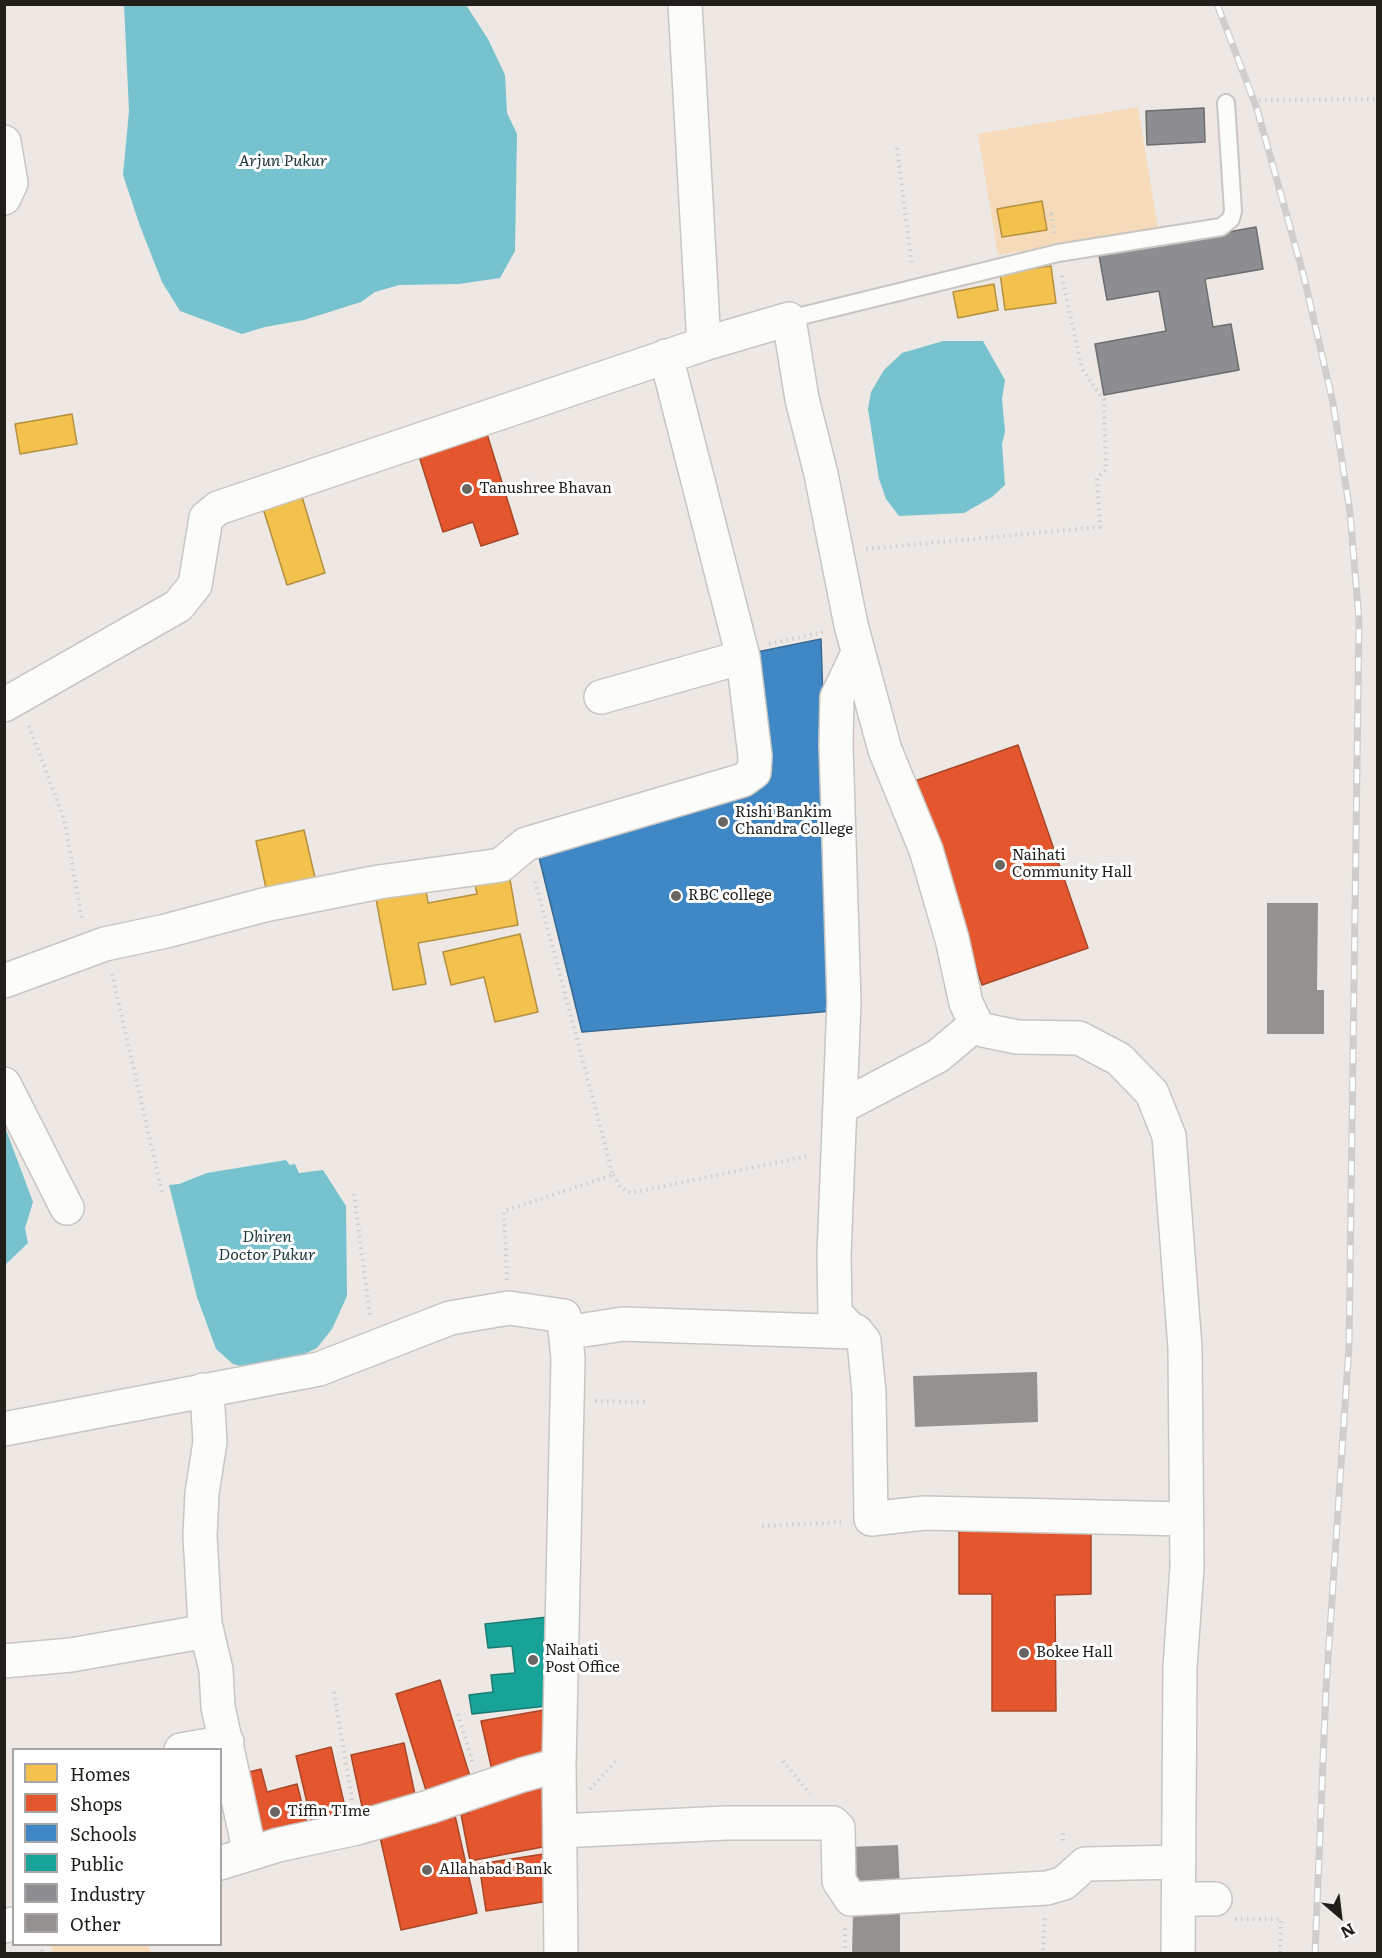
<!DOCTYPE html>
<html>
<head>
<meta charset="utf-8">
<style>
  body { margin:0 }
  #map { position:relative; width:1382px; height:1958px; overflow:hidden; background:#ede8e3; font-family:Literata,serif }
  canvas { display:block }
  .frame { position:absolute; inset:0; border:6px solid #221f1b; pointer-events:none }
  .legend { position:absolute; left:12px; top:1748px; width:210px; height:198px; box-sizing:border-box; background:#fff; border:2px solid #a7a5a4; margin:0; padding:8px 10px; list-style:none; font-size:18px; color:#221f1b }
  .legend li { display:flex; align-items:center; gap:12px; height:30px }
  .legend b { width:30px; border:2px solid #a7a5a4 }
  .north { position:absolute; left:1310px; top:1886px; width:60px; height:60px; -webkit-text-stroke:4px #fff; paint-order:stroke; rotate:152deg; font-size:16px; font-weight:700; line-height:24px; text-align:center; color:#221f1b }
  .north::after { content:''; display:block; margin:auto; width:21px; height:27px; background:#221f1b; clip-path:polygon(50% 0,100% 100%,50% 72%,0 100%) }
</style>
</head>
<body>
<div id="map">
<canvas width="1382" height="1958"></canvas>
<div class="frame"></div>
<ul class="legend">
<li><b style="height:16px;background:#f2c14e"></b>Homes</li>
<li><b style="height:16px;background:#e4572e"></b>Shops</li>
<li><b style="height:16px;background:#3f88c5"></b>Schools</li>
<li><b style="height:16px;background:#17a398"></b>Public</li>
<li><b style="height:16px;background:#8d8d92"></b>Industry</li>
<li><b style="height:16px;background:#949190"></b>Other</li>
</ul>
<div class="north">N</div>
</div>
<script>
const c = document.querySelector('canvas').getContext('2d');
c.lineJoin = 'round';
function fillPath(path, color) { c.fillStyle = color; c.fill(path, 'evenodd'); }
const poly = rows => new Path2D(rows.map(r => 'M' + r).join(''));
function trace(path, color, width, dash) { c.strokeStyle = color; c.lineWidth = width; c.lineCap = dash ? 'butt' : 'round'; c.setLineDash(dash || []); c.stroke(path); }
function label(font, color, halo, rows, align = 'center') {
  c.font = font + ' Literata,serif'; c.lineWidth = 6; c.setLineDash([]); c.textBaseline = 'middle'; c.strokeStyle = halo; c.fillStyle = color; for (const [text, x, y, turn = 0] of rows) {
    c.save(); c.translate(x, y); c.rotate((+turn || 0) * Math.PI / 180); c.textAlign = isNaN(turn) ? turn : align; if (halo) c.strokeText(text, 0, 0); c.fillText(text, 0, 0); c.restore();
  }
}
const green = poly([
  [1138,107,1158,228,998,255,978,134],
  [50,1945,148,1945,151,1953,54,1953]
]);
const water = poly([
  [124,5,466,5,488,39,505,75,507,113,517,134,515,251,500,278,459,284,399,285,375,292,361,302,304,320,265,327,242,334,180,311,162,282,140,226,123,175,129,111],
  [943,341,983,341,1005,380,1002,399,1005,432,1002,444,1005,485,992,497,964,513,899,516,886,499,879,479,868,409,871,392,884,370,902,353],
  [5,1127,33,1202,25,1228,28,1243,5,1265],
  [286,1160,290,1165,295,1164,299,1173,323,1170,346,1206,347,1296,332,1329,317,1348,294,1359,249,1368,233,1364,216,1349,197,1297,169,1185,179,1184,207,1173]
]);
const homes = poly([
  [1042,201,1047,230,1002,237,997,209,1042,201],
  [1051,266,1056,303,1005,310,1000,273,1051,266],
  [994,284,998,310,958,318,953,292,994,284],
  [72,414,77,444,20,454,15,424,72,414],
  [300,490,325,573,287,585,261,502,300,490],
  [304,830,316,882,267,893,256,841,304,830],
  [509,874,518,925,418,943,426,984,393,990,376,899,426,890,428,903,477,894,474,880,509,874],
  [520,934,538,1012,495,1022,484,977,451,985,443,952,520,934]
]);
const shops = poly([
  [487,434,518,534,481,546,473,522,443,532,419,456,487,434],
  [1018,745,1088,948,982,985,912,782,1018,745],
  [1091,1519,1091,1594,1055,1595,1056,1711,992,1711,992,1594,959,1594,959,1520,1091,1519],
  [440,1680,473,1786,429,1800,396,1694,440,1680],
  [544,1710,549,1761,493,1775,481,1721,544,1710],
  [404,1743,417,1804,364,1816,351,1755,404,1743],
  [331,1747,348,1820,313,1828,296,1756,331,1747],
  [261,1769,267,1792,297,1784,309,1832,255,1846,237,1775,261,1769],
  [546,1787,558,1844,470,1861,461,1814,469,1813,467,1802,546,1787],
  [454,1811,477,1913,401,1930,378,1828,454,1811],
  [550,1853,555,1900,486,1911,479,1864,550,1853]
]);
const schools = poly([
  [821,639,833,1011,582,1032,536,845,767,779,752,653,821,639]
]);
const public = poly([
  [548,1617,556,1705,472,1714,469,1695,493,1692,491,1675,515,1673,512,1646,488,1648,485,1624,548,1617]
]);
const industry = poly([
  [1204,108,1205,142,1147,145,1146,111,1204,108],
  [1256,227,1263,269,1205,279,1213,327,1231,324,1239,370,1104,395,1095,344,1166,331,1159,291,1107,300,1099,255,1256,227]
]);
const building = poly([
  [1267,903,1318,903,1317,990,1324,990,1324,1034,1267,1034],
  [1037,1372,1038,1422,915,1427,913,1376],
  [898,1845,900,1888,851,1890,849,1847],
  [853,1912,900,1912,900,1954,852,1954]
]);
const path = poly([
  [897,148,912,266],
  [1045,216,1051,214,1054,233],
  [866,549,1100,527,1097,478,1106,470,1104,400,1082,369,1061,273],
  [769,644,823,632],
  [29,726,64,819,82,920],
  [112,974,162,1192],
  [613,1175,621,1188,631,1193,808,1156],
  [354,1194,370,1317],
  [507,1280,504,1211,613,1175,534,877],
  [595,1401,648,1402],
  [762,1526,841,1522],
  [334,1692,352,1800],
  [458,1714,473,1763],
  [783,1761,810,1794],
  [590,1789,617,1760],
  [1063,1833,1063,1843],
  [1235,1919,1281,1919,1280,1954],
  [41,1944,43,1954],
  [1043,1950,1045,1916],
  [845,1954,845,1926]
]);
const lane = poly([
  [789,319,1058,253,1221,227,1231,219,1233,211,1226,103]
]);
const street = poly([
  [4,142,11,183,4,198],
  [704,344,789,319,802,399,821,474,851,625,885,750,926,850,952,939,966,1003,976,1024,983,1030,1017,1037,1079,1038,1119,1059,1152,1093,1169,1136,1185,1348,1187,1567,1180,1667,1178,1954],
  [601,697,743,657],
  [4,705,178,606,195,585,206,518,218,508,704,344,685,4],
  [4,981,105,944,166,931,264,905,379,882,501,865,526,844,743,780,754,772,755,756,743,657,666,356],
  [4,1084,67,1208],
  [841,1107,938,1056,976,1024],
  [853,1332,856,1331,864,1341,869,1393,871,1519,924,1513,1186,1519],
  [565,1333,623,1324,853,1332,835,1313,834,1255,844,1002,836,745,837,697,858,653],
  [203,1390,208,1408,210,1442,202,1493,200,1536,205,1624,216,1670,218,1707,250,1854],
  [4,1429,319,1369,450,1318,509,1308,564,1316,568,1359,559,1765,522,1775,432,1806,357,1828,278,1845,220,1863],
  [4,1661,71,1655,207,1631],
  [181,1750,227,1742],
  [559,1765,561,1954],
  [560,1831,726,1823,833,1823,838,1828,839,1881,851,1899,1047,1888,1064,1883,1085,1864,1179,1862],
  [1179,1899,1215,1899],
  [4,1926,14,1924]
]);
const rail = poly([
  [1217,4,1257,109,1304,277,1333,403,1350,512,1359,620,1349,1346,1326,1689,1315,1954]
]);
const pathBridge = poly([
  [1253,100,1378,99]
]);
const markers = [
  [467,489,6,"#696561"],
  [723,822,6,"#696561"],
  [1000,865,6,"#696561"],
  [676,896,6,"#696561"],
  [1024,1653,6,"#696561"],
  [533,1660,6,"#696561"],
  [275,1812,6,"#696561"],
  [427,1870,6,"#696561"]
];
const poiNames = [
  ["Tanushree Bhavan",479,489],
  ["Rishi Bankim",735,813],
  ["Chandra College",735,830],
  ["Naihati",1012,856],
  ["Community Hall",1012,873],
  ["RBC college",688,896],
  ["Naihati",545,1651],
  ["Post Office",545,1668],
  ["Bokee Hall",1036,1653],
  ["Tiffin TIme",287,1812],
  ["Allahabad Bank",439,1870]
];
const waterNames = [
  ["Arjun Pukur",283,161],
  ["Dhiren",267,1237],
  ["Doctor Pukur",267,1255]
];
fillPath(green, '#f6dbbb');
fillPath(water, '#77c2cf');
fillPath(homes, '#f2c14e');
trace(homes, '#b4903f', 1.5);
fillPath(shops, '#e4572e');
trace(shops, '#aa4628', 1.5);
fillPath(schools, '#3f88c5');
trace(schools, '#366892', 1.5);
fillPath(public, '#17a398');
trace(public, '#1a7b72', 1.5);
fillPath(industry, '#8d8d92');
trace(industry, '#6d6c6e', 1.5);
fillPath(building, '#949190');
trace(lane, '#c9c6c2', 20);
trace(street, '#c9c6c2', 36);
trace(path, '#cfcecd', 4, [1.5, 4.5]);
trace(lane, '#fcfcfb', 16);
trace(street, '#fcfcfb', 33);
trace(rail, '#cfcecd', 7);
trace(rail, '#fff', 4.5, [14]);
trace(pathBridge, '#cfcecd', 4, [1.5, 4.5]);
for (const [x, y, r, color] of markers) { const dot = new Path2D(); dot.arc(x, y, r, 0, 2 * Math.PI); c.fillStyle = color; c.fill(dot); trace(dot, '#fff', 2); }
label('15px', '#221f1b', '#fff', poiNames, 'left');
label('italic 16px', '#1f383d', '#fff', waterNames);
</script>
</body>
</html>
